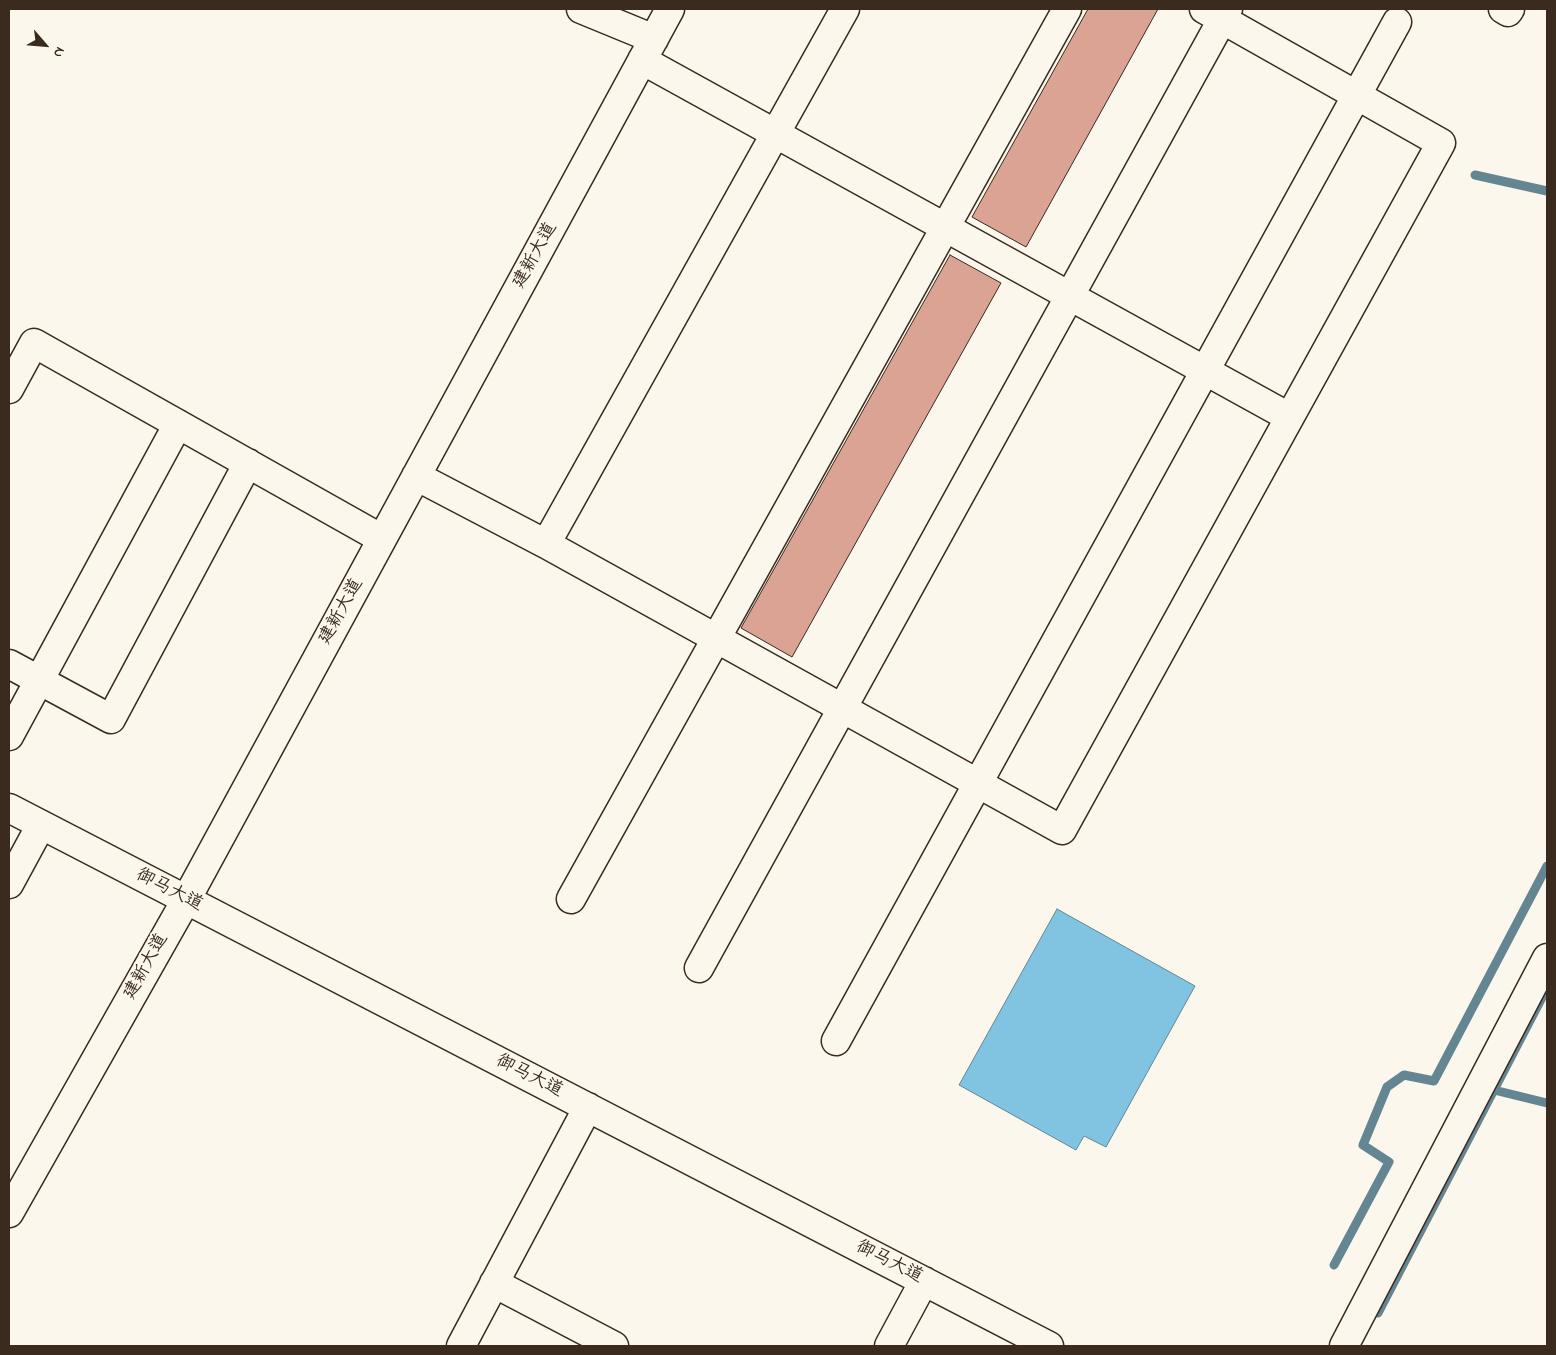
<!DOCTYPE html>
<html>
<head>
<meta charset="utf-8">
<style>
  body { margin:0 }
  #map { position:relative; width:1556px; height:1355px; overflow:hidden; background:#fbf7ec; font-family:"Indie Flower",sans-serif }
  canvas { display:block }
  .frame { position:absolute; inset:0; border:10px solid #3b2a1e; pointer-events:none }
  .north { position:absolute; left:20px; top:20px; width:50px; height:50px; -webkit-text-stroke:4px #fbf7ec; paint-order:stroke; rotate:117deg; font-size:14px; font-weight:700; line-height:20px; text-align:center; color:#3b2a1e }
  .north::after { content:''; display:block; margin:auto; width:18px; height:22px; background:#3b2a1e; clip-path:polygon(50% 0,100% 100%,50% 72%,0 100%) }
</style>
</head>
<body>
<div id="map">
<canvas width="1556" height="1355"></canvas>
<div class="frame"></div>
<div class="north">N</div>
</div>
<script>
const c = document.querySelector('canvas').getContext('2d');
c.lineJoin = 'round';
function fillPath(path, color) { c.fillStyle = color; c.fill(path, 'evenodd'); }
const poly = rows => new Path2D(rows.map(r => 'M' + r).join(''));
function trace(path, color, width, dash) { c.strokeStyle = color; c.lineWidth = width; c.lineCap = dash ? 'butt' : 'round'; c.setLineDash(dash || []); c.stroke(path); }
function label(font, color, halo, rows, align = 'center') {
  c.font = font + ' "Indie Flower","LXGW WenKai TC",sans-serif'; c.lineWidth = 4; c.setLineDash([]); c.textBaseline = 'middle'; c.strokeStyle = halo; c.fillStyle = color; for (const [text, x, y, turn = 0] of rows) {
    c.save(); c.translate(x, y); c.rotate((+turn || 0) * Math.PI / 180); c.textAlign = isNaN(turn) ? turn : align; if (halo) c.strokeText(text, 0, 0); c.fillText(text, 0, 0); c.restore();
  }
}
const water = poly([
  [1057,909,1195,986,1106,1147,1084,1136,1076,1150,959,1085,1057,909]
]);
const stream = poly([
  [1475,175,1547,191],
  [1494,1090,1547,1103],
  [1334,1265,1389,1162,1363,1145,1387,1087,1404,1075,1434,1081,1547,866],
  [1378,1313,1547,988]
]);
const building = poly([
  [1088,9,1158,9,1026,247,972,217,1088,9],
  [950,255,1001,283,792,657,741,628,950,255]
]);
const minor = poly([
  [581,9,654,39],
  [1503,9,1508,12,1510,9],
  [642,60,1289,417],
  [9,389,34,343,382,539],
  [416,476,546,544,1062,830,1441,143,1204,9],
  [546,544,845,9],
  [9,664,111,719,248,463],
  [9,736,178,424],
  [9,808,1049,1346],
  [9,884,41,825],
  [571,899,1067,9],
  [699,968,1228,9],
  [836,1041,1397,22],
  [9,1213,186,900,670,9],
  [494,1283,614,1346],
  [461,1346,588,1107],
  [889,1346,924,1281],
  [1344,1346,1547,958]
]);
const streetNames = [
  ["建新大道",536,256,-61],
  ["建新大道",342,612,-61],
  ["御马大道",169,891,27],
  ["建新大道",147,967,-61],
  ["御马大道",529,1077,27],
  ["御马大道",889,1263,27]
];
fillPath(water, '#80c4e1');
trace(water, '#648693', 1);
trace(stream, '#648693', 9);
fillPath(building, '#daa394');
trace(building, '#3b2a1e', 1);
trace(minor, '#3b2a1e', 31);
trace(minor, '#fbf7ec', 28);
label('18px', '#3b2a1e', '#fbf7ec', streetNames);
</script>
</body>
</html>
